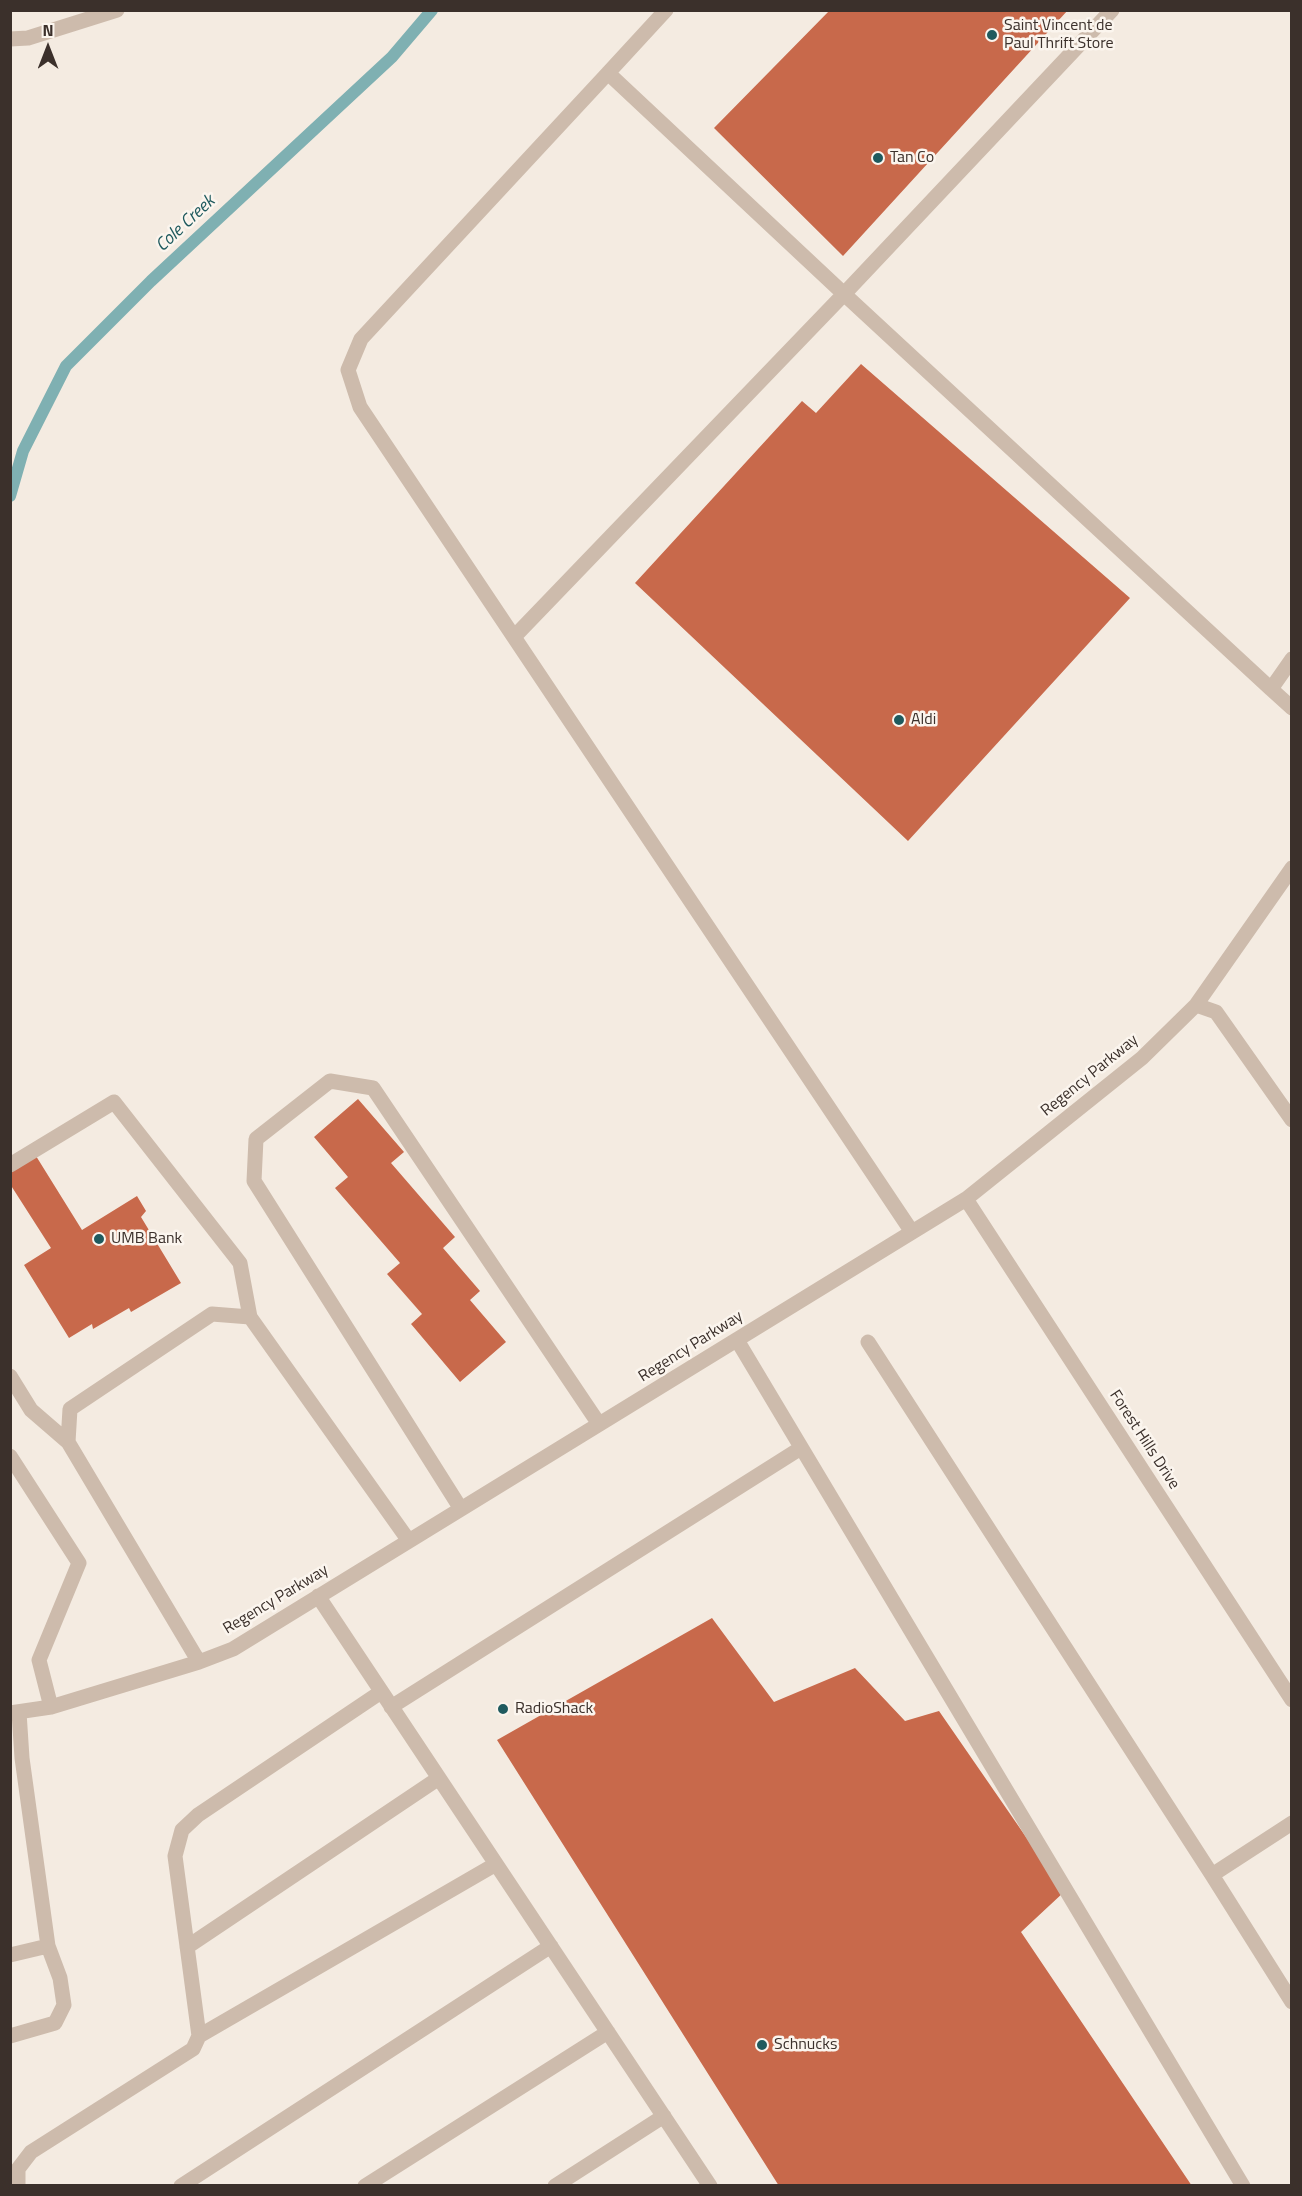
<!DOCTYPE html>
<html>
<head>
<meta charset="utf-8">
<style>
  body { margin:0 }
  #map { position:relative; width:1302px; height:2196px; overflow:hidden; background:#f4ebe1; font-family:"Titillium Web",sans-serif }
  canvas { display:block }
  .frame { position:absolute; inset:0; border:12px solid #3b302b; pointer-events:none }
  .north { position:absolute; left:18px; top:18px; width:60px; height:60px; -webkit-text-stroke:4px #fbf5ee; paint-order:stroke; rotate:0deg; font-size:16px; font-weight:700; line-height:24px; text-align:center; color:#3b302b }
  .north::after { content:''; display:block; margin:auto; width:21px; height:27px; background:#3b302b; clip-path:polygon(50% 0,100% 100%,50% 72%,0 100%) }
</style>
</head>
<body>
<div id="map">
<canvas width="1302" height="2196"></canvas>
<div class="frame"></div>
<div class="north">N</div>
</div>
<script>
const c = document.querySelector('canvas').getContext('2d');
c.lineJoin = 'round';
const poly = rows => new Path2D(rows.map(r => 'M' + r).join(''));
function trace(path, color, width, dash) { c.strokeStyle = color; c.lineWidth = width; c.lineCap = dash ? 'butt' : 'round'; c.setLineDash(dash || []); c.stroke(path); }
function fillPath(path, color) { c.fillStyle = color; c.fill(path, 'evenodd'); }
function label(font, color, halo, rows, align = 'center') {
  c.font = font + ' "Titillium Web",sans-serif'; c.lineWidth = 5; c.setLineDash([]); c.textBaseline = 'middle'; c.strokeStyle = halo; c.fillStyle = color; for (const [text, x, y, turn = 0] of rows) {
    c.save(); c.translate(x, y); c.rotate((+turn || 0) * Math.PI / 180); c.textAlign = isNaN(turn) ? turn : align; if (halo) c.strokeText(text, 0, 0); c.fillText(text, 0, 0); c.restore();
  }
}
const stream = poly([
  [10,496,23,451,66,366,151,281,392,57,432,10]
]);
const building = poly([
  [830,10,1068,10,843,256,714,128],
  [861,364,1130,598,908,841,635,583,802,401,816,413],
  [358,1099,404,1152,391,1163,455,1237,443,1248,480,1291,470,1300,506,1342,460,1382,411,1324,422,1314,387,1274,400,1263,335,1188,348,1177,314,1137],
  [36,1156,82,1230,137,1196,146,1211,141,1217,181,1283,131,1312,129,1308,93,1329,92,1324,69,1338,24,1265,51,1248,10,1184,10,1172],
  [712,1618,774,1702,855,1668,905,1721,939,1711,1064,1892,1021,1932,1192,2186,779,2186,497,1740]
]);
const minor = poly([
  [1112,10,844,294,1271,689],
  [10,39,28,38,117,10],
  [608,73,666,10],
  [514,637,844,294,608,73,361,339,348,370,360,407,912,1232],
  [1292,659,1271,689,1292,708],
  [1196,1005,1216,1012,1292,1120],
  [10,1165,114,1102,240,1263,250,1317],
  [966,1199,1292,1700],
  [737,1340,1243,2186],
  [868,1342,1212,1875,1292,2002],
  [10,1376,31,1410,68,1442],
  [10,1456,79,1563,39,1660,51,1707],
  [461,1509,254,1181,256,1139,330,1081,373,1088,599,1424],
  [318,1596,710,2186],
  [199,1662,68,1442,70,1409,212,1314,250,1317,409,1541],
  [391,1707,801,1448],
  [10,1713,51,1707,199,1662,233,1649,966,1199,1142,1058,1196,1005,1292,868],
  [1212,1875,1292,1823],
  [187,1947,439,1778],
  [10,1955,48,1946],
  [10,2036,55,2023,64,2005,60,1978,48,1946,22,1758,19,1712],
  [199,2036,496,1864],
  [18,2186,18,2169,31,2152,193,2049,199,2036,175,1856,182,1830,198,1815,381,1692],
  [181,2186,551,1946],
  [365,2186,608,2032],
  [555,2186,664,2116]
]);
const markers = [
  [992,35,6,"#1f5a5e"],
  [878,158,6,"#1f5a5e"],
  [899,720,6,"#1f5a5e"],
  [99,1239,6,"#1f5a5e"],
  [503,1709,6,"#1f5a5e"],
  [762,2045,6,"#1f5a5e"]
];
const poiNames = [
  ["Saint Vincent de",1004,26],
  ["Paul Thrift Store",1004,44],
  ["Tan Co",890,158],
  ["Aldi",911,720],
  ["UMB Bank",111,1239],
  ["RadioShack",515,1709],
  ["Schnucks",774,2045]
];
const streetNames = [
  ["Regency Parkway",1090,1076,-39],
  ["Regency Parkway",691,1347,-32],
  ["Forest Hills Drive",1144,1440,57],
  ["Regency Parkway",276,1600,-31]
];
const waterNames = [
  ["Cole Creek",186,224,-43]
];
trace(stream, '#7fb0b2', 12);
fillPath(building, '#c8694b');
trace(minor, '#cdbbac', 15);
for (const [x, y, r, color] of markers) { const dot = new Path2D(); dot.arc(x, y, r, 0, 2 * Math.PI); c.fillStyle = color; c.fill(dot); trace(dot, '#fbf5ee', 2); }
label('16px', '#3b302b', '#fbf5ee', poiNames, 'left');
label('16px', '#3b302b', '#fbf5ee', streetNames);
label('italic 18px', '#1f5a5e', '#fbf5ee', waterNames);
</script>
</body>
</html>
